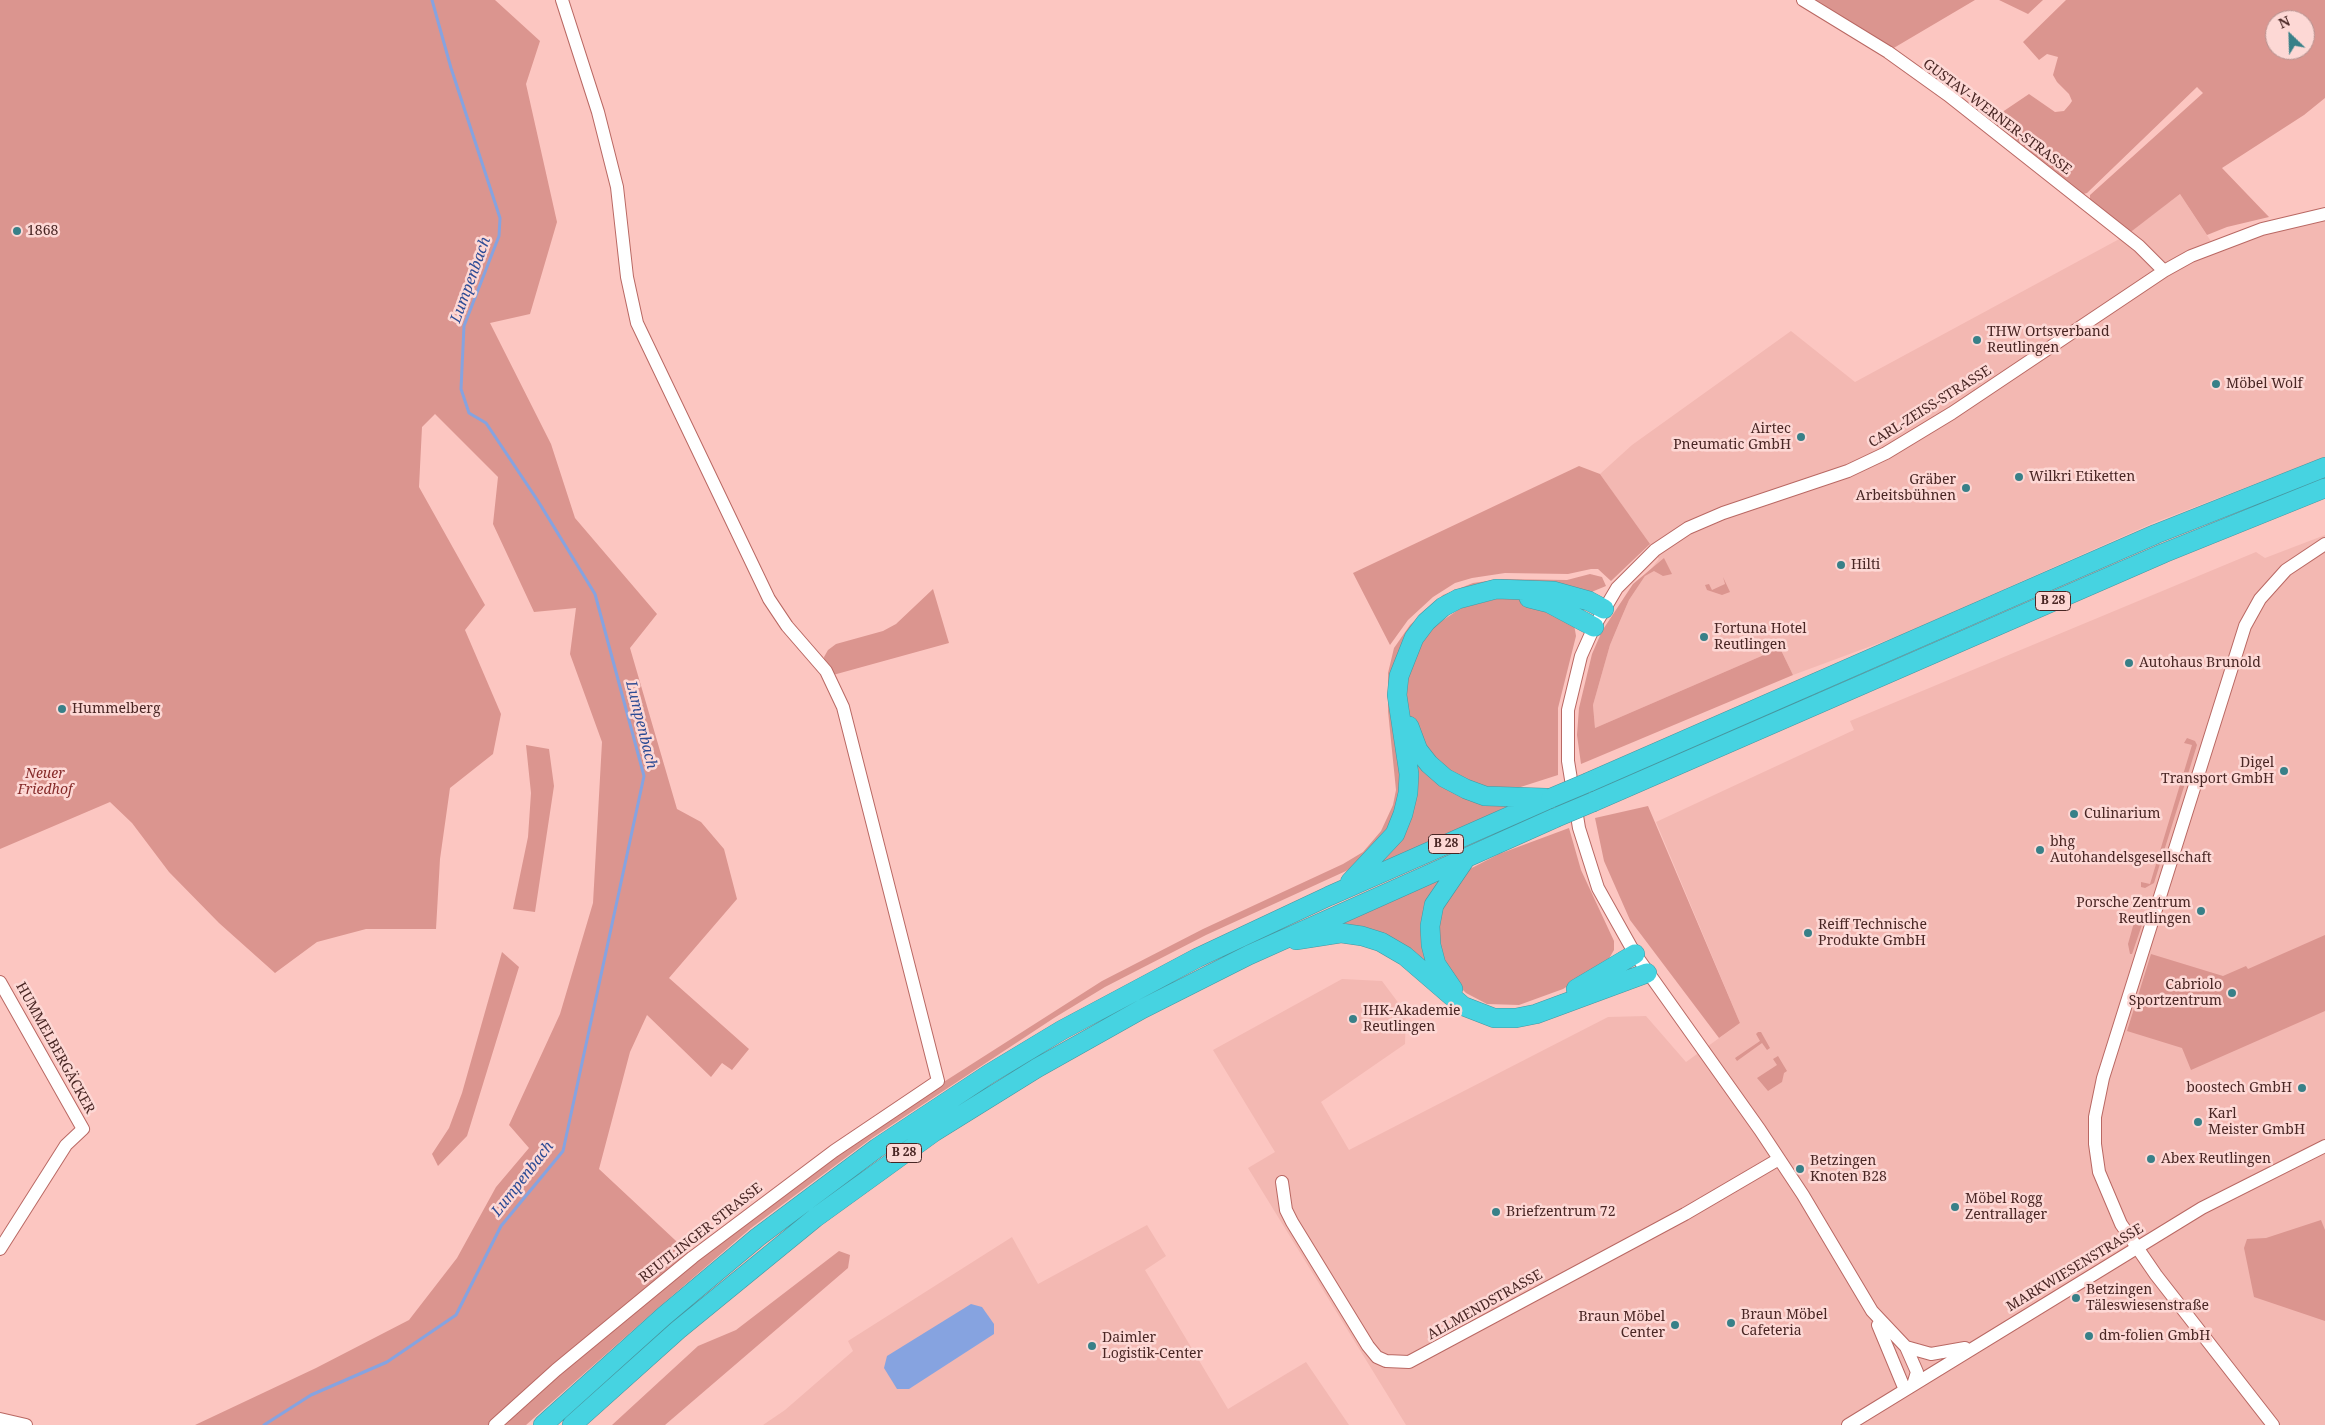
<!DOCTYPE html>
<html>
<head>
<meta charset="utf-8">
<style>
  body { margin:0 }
  #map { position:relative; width:2325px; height:1425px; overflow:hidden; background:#fcc6c1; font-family:"Noto Serif",serif }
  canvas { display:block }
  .north { position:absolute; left:2265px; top:10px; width:50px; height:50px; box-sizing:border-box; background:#fdd8d5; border:1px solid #b5918e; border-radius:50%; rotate:336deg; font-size:14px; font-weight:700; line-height:20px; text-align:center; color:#492624 }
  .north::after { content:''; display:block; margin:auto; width:18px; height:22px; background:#388088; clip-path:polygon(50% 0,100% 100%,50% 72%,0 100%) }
</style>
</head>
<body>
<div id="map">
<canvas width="2325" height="1425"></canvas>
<div class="north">N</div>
</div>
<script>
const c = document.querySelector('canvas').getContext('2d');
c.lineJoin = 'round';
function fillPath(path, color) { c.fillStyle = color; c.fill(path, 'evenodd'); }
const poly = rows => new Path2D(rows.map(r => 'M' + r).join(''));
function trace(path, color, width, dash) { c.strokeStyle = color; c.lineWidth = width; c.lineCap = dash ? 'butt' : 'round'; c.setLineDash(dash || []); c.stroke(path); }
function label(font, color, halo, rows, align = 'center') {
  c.font = font + ' "Noto Serif",serif'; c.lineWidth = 5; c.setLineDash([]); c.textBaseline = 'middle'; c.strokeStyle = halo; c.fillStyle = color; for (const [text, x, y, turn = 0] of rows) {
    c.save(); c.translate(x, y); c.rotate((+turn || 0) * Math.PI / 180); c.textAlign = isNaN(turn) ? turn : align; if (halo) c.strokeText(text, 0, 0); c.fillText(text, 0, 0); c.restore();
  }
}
const built = poly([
  [2180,194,2216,249,2276,227,2325,217,2325,457,2153,523,1901,635,1793,675,1780,648,1595,728,1593,705,1610,645,1629,600,1645,576,1659,559,1600,474,1632,445,1791,331,1855,382,2123,237],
  [2325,535,2325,1425,1406,1425,1248,1168,1275,1152,1213,1050,1342,979,1382,981,1406,1013,1405,1044,1321,1102,1349,1150,1608,1017,1646,1016,1686,1062,1740,1023,1656,822,1854,730,1850,721,2256,552,2265,558],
  [1147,1225,1166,1256,1145,1270,1228,1409,1306,1362,1349,1425,763,1425,785,1410,853,1351,848,1341,1012,1237,1038,1284]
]);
const green = poly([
  [0,0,495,0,540,41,526,84,557,222,530,314,490,323,551,444,575,518,657,614,630,648,677,809,701,822,724,849,737,899,669,978,749,1049,732,1070,722,1063,711,1077,647,1015,630,1052,599,1169,690,1254,490,1425,195,1425,316,1368,409,1320,457,1258,496,1187,529,1148,509,1125,560,1014,593,903,602,742,570,654,576,608,534,612,493,524,498,477,435,414,422,427,419,487,485,605,465,630,501,714,493,754,450,788,440,859,436,929,366,929,317,942,275,973,219,923,169,872,132,823,110,802,0,849],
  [1809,0,1975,0,1892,49],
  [1999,0,2043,0,2028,14],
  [2066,0,2325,0,2325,98,2304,115,2222,168,2269,217,2227,227,2207,235,2180,194,2128,234,2090,203,2090,195,2203,93,2197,87,2087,193,2080,195,1989,121,2029,94,2055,112,2064,111,2070,104,2072,101,2069,94,2057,82,2053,75,2058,57,2047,54,2039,60,2023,42],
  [2275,20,2305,20,2305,50,2275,50],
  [1579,466,1600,474,1650,544,1611,581,1598,569,1591,569,1568,574,1505,573,1472,578,1455,583,1433,597,1408,620,1390,645,1353,573],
  [1664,558,1672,574,1663,576,1654,571,1645,576,1629,600,1620,621,1610,645,1593,705,1595,728,1780,648,1793,675,1581,764,1577,735,1579,708,1592,654,1602,631,1633,584],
  [1590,574,1602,577,1606,586,1589,593,1475,588,1401,654,1402,774,1393,822,1367,857,1346,871,1206,935,1105,987,1054,1018,872,1138,751,1228,658,1308,526,1425,505,1425,559,1373,696,1260,816,1170,939,1085,1102,981,1203,929,1343,864,1363,852,1381,831,1393,805,1396,790,1388,711,1388,673,1394,648,1410,625,1443,595,1473,583,1502,579,1567,580],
  [1723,577,1730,592,1722,595,1707,590,1705,585,1709,584,1712,590,1725,584],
  [933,589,949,643,833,675,825,663,824,657,828,650,836,644,883,631,896,624],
  [1513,598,1531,600,1574,624,1576,636,1558,708,1558,775,1505,792,1485,790,1432,762,1408,715,1406,695,1408,677,1421,642,1433,627,1461,608,1496,599],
  [2187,738,2195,741,2197,745,2154,883,2145,888,2141,887,2141,882,2150,884,2192,745,2184,743],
  [526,745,549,749,554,786,535,912,513,909,528,837,531,793],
  [1412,759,1425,768,1522,800,1373,868,1381,858],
  [1648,806,1740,1023,1719,1038,1630,920,1604,861,1595,818],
  [1569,828,1581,870,1614,941,1614,950,1607,962,1563,989,1519,1005,1487,1004,1466,993,1448,975,1434,926,1448,888,1460,874,1499,854],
  [1446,870,1432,965,1316,928],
  [2143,914,2145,916,2132,954,2130,954,2128,944,2135,919],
  [2325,935,2325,1011,2191,1070,2182,1048,2127,1031,2151,954,2223,976,2246,966,2248,969],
  [502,952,519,967,467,1136,438,1166,432,1154,449,1128,462,1093],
  [1758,1032,1761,1032,1770,1048,1767,1050,1762,1043,1737,1061,1735,1058,1760,1041,1756,1034],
  [1778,1056,1787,1071,1784,1073,1782,1082,1768,1091,1757,1078,1777,1065,1773,1059],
  [2321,1220,2325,1230,2325,1321,2254,1297,2244,1248,2247,1239,2266,1238],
  [839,1251,850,1255,848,1268,665,1425,612,1425,698,1346,736,1330]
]);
const water = poly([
  [971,1304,982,1307,994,1324,994,1334,909,1389,897,1389,884,1368,887,1356]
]);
const stream = poly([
  [264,1425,311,1395,387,1362,456,1315,501,1226,563,1151,644,776,595,594,538,501,486,423,469,413,461,389,464,326,499,236,500,218,451,68,432,0]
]);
const minor = poly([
  [1803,0,1888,52,1948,95,2139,246,2164,271],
  [0,982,83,1129,66,1145,0,1249],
  [1282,1182,1286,1210,1292,1222,1368,1346,1377,1357,1386,1361,1409,1362,1685,1214,1779,1159],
  [1878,1325,1905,1390],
  [1906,1347,1931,1354,1965,1348],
  [1913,1385,1917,1372,1906,1347,1872,1311,1803,1195,1760,1130,1635,954,1598,888,1579,828,1568,761,1568,710,1581,656,1594,627,1617,588,1655,550,1688,528,1723,513,1848,471,1886,453,1952,413,2164,271,2191,256,2262,229,2325,214],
  [0,1419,26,1425],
  [495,1425,556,1370,693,1257,834,1151,938,1081,843,707,826,671,787,626,769,599,637,323,627,277,617,187,598,112,562,0],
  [1848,1425,2202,1208,2325,1146],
  [2273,1425,2156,1275,2121,1224,2099,1172,2095,1144,2095,1117,2103,1078,2245,626,2260,599,2286,570,2325,544]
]);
const highway = poly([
  [1529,598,1549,603,1594,627],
  [1409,726,1418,750,1429,764,1445,778,1466,789,1485,796,1546,798],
  [1589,782,2156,534,2325,467],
  [1593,802,2164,553,2325,488],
  [1350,882,1395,834,1403,814,1408,793,1409,774,1397,695,1399,676,1414,638,1426,622,1443,607,1458,599,1496,589,1553,591,1589,601,1604,609],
  [1296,940,1341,933,1362,936,1381,942,1405,956,1463,1006,1494,1018,1516,1018,1536,1014,1647,973],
  [1453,989,1436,964,1431,945,1430,926,1434,905,1466,858],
  [1576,989,1635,954],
  [543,1425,664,1316,758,1237,877,1148,989,1074,1062,1030,1197,958,1329,896,1551,798],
  [572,1425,678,1330,815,1218,934,1132,1037,1068,1142,1009,1249,955,1555,818]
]);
const highwayBridge = poly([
  [1551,798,1589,782],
  [1555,818,1593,802]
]);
const markers = [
  [17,231,5,"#388088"],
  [1977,340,5,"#388088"],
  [2216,384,5,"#388088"],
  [1801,437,5,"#388088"],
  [2019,477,5,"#388088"],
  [1966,488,5,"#388088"],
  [1841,565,5,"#388088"],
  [1704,637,5,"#388088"],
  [2129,663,5,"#388088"],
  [62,709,5,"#388088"],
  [2284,771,5,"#388088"],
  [2074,814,5,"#388088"],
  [2040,850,5,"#388088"],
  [2201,911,5,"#388088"],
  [1808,933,5,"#388088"],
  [2232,993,5,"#388088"],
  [1353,1019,5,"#388088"],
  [2302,1088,5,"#388088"],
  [2198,1122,5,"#388088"],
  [2151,1159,5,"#388088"],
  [1800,1169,5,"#388088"],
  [1955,1207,5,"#388088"],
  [1496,1212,5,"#388088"],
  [2076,1298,5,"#388088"],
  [1731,1323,5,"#388088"],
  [1675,1325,5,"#388088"],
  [2089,1336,5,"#388088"],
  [1092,1346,5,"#388088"]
];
const shields = [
  [2053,601,35],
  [1446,844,35],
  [904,1153,35]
];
const shieldNames = [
  ["B 28",2053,601],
  ["B 28",1446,844],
  ["B 28",904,1153]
];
const streetNames = [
  ["GUSTAV-WERNER-STRASSE",1997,117,37],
  ["CARL-ZEISS-STRASSE",1930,407,-32],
  ["HUMMELBERGÄCKER",55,1048,61],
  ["REUTLINGER STRASSE",701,1233,-38],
  ["MARKWIESENSTRASSE",2075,1268,-31],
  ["ALLMENDSTRASSE",1485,1305,-29]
];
const poiNames = [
  ["1868",27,231],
  ["THW Ortsverband",1987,332],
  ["Reutlingen",1987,348],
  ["Möbel Wolf",2226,384],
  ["Airtec",1791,429,"right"],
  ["Pneumatic GmbH",1791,445,"right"],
  ["Wilkri Etiketten",2029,477],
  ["Gräber",1956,480,"right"],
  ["Arbeitsbühnen",1956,496,"right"],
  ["Hilti",1851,565],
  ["Fortuna Hotel",1714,629],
  ["Reutlingen",1714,645],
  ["Autohaus Brunold",2139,663],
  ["Hummelberg",72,709],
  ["Digel",2274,763,"right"],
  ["Transport GmbH",2274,779,"right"],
  ["Culinarium",2084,814],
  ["bhg",2050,842],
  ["Autohandelsgesellschaft",2050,858],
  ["Porsche Zentrum",2191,903,"right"],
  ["Reutlingen",2191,919,"right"],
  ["Reiff Technische",1818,925],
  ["Produkte GmbH",1818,941],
  ["Cabriolo",2222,985,"right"],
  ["Sportzentrum",2222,1001,"right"],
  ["IHK-Akademie",1363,1011],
  ["Reutlingen",1363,1027],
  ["boostech GmbH",2292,1088,"right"],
  ["Karl",2208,1114],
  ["Meister GmbH",2208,1130],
  ["Abex Reutlingen",2161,1159],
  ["Betzingen",1810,1161],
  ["Knoten B28",1810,1177],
  ["Möbel Rogg",1965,1199],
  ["Zentrallager",1965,1215],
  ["Briefzentrum 72",1506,1212],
  ["Betzingen",2086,1290],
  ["Täleswiesenstraße",2086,1306],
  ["Braun Möbel",1741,1315],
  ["Cafeteria",1741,1331],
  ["Braun Möbel",1665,1317,"right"],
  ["Center",1665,1333,"right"],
  ["dm-folien GmbH",2099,1336],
  ["Daimler",1102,1338],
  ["Logistik-Center",1102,1354]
];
const parkNames = [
  ["Neuer",45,774],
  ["Friedhof",45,790]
];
const waterNames = [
  ["Lumpenbach",471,280,-70],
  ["Lumpenbach",641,725,76],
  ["Lumpenbach",523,1179,-52]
];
fillPath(built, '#f3b8b2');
fillPath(green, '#db958f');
fillPath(water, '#86a3e0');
trace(stream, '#86a3e0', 3);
trace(minor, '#b96863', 14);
trace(highway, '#47969f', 20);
trace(minor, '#fff', 12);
trace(highway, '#46d3e1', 19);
trace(highwayBridge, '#47969f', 20, []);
trace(highwayBridge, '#46d3e1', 19);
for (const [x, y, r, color] of markers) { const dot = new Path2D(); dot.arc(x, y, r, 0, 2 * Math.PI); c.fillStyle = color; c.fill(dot); trace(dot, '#fdd8d5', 2); }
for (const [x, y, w] of shields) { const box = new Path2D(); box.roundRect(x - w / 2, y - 9.5, w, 19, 4); c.fillStyle = '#fdd8d5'; c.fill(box); trace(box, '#492624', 1); }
label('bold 12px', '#492624', null, shieldNames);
label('14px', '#492624', '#fdd8d5', streetNames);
label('14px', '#492624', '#fdd8d5', poiNames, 'left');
label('italic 14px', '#862b2a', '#fdd8d5', parkNames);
label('italic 15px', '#2e4c95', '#fdd8d5', waterNames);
</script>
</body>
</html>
